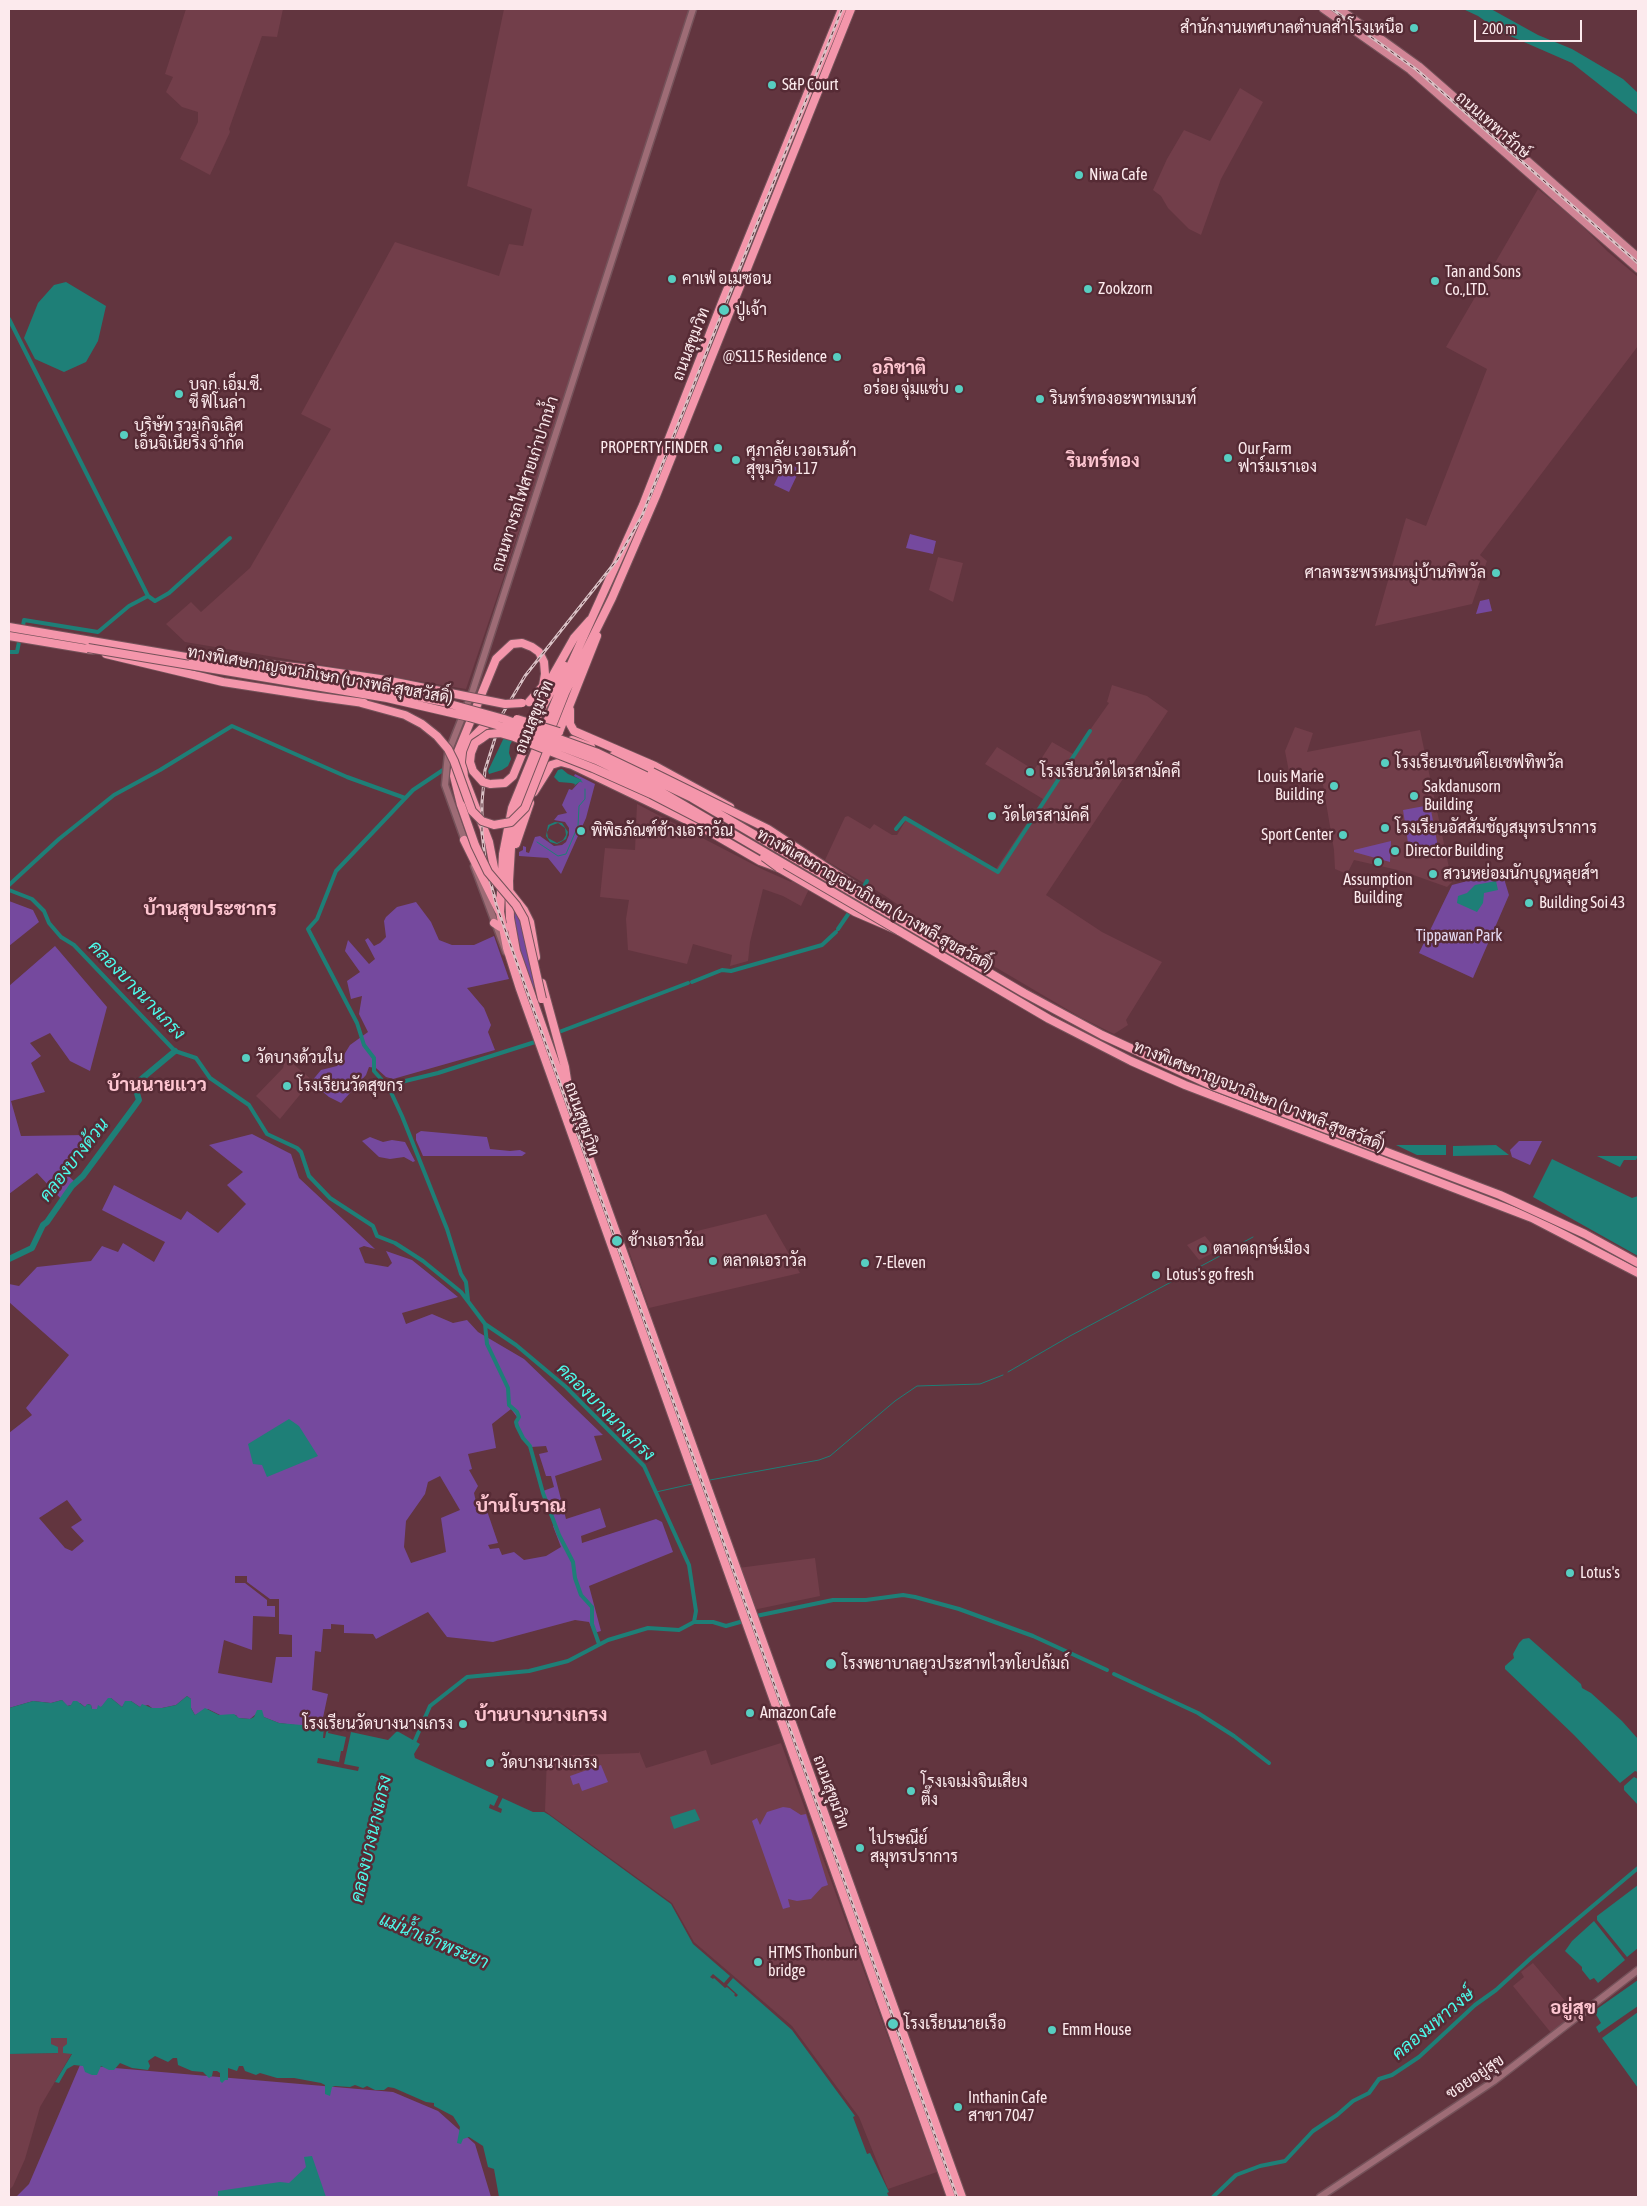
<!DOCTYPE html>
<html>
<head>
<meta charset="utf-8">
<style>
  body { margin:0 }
  #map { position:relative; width:1647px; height:2206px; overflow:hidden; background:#62353f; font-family:"Asap Condensed",sans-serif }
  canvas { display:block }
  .frame { position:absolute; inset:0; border:10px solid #fceaed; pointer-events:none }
  .scale { position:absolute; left:1474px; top:20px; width:108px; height:22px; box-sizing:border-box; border:2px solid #fceaed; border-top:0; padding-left:6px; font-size:15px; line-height:18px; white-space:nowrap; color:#fceaed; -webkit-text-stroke:4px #562b35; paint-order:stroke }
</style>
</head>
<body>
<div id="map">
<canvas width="1647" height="2206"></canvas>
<div class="frame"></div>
<div class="scale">200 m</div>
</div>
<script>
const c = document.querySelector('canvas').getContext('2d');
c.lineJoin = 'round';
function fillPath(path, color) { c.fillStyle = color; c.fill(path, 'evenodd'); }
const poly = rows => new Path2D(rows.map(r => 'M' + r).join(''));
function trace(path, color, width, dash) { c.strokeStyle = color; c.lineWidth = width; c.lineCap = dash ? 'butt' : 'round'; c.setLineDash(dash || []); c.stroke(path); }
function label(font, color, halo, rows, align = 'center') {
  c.font = font + ' "Asap Condensed",Sarabun,sans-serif'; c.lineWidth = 5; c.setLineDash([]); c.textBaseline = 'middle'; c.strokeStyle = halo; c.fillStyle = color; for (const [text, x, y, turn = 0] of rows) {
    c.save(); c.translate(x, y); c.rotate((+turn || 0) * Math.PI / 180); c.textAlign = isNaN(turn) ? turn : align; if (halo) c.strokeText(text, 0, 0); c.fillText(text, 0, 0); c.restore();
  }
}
const built = poly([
  [186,9,283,9,277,37,262,36,229,129,230,132,210,175,180,159,198,122,198,112,182,107,166,92,173,77,165,74],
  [504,9,689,9,595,306,466,689,185,642,166,624,191,602,201,612,250,568,331,429,301,414,395,242,499,276,509,244,523,246,532,209,467,186],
  [1240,88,1263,102,1221,179,1201,235,1189,229,1168,208,1161,196,1153,190,1167,159,1184,130,1210,141],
  [1538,189,1577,221,1607,251,1638,277,1638,346,1480,555,1487,561,1472,604,1375,626,1406,518,1426,526,1487,369,1446,347],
  [938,557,963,563,953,602,929,590],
  [1112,685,1147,696,1168,711,1046,895,1102,932,1162,962,1126,1020,1128,1025,1114,1034,1080,1017,946,938,884,895,825,860,845,817,848,816,870,829,874,824,892,835,897,835,906,820,996,869,1043,799,985,764,997,747,1034,770,1052,742,1073,754,1109,703,1107,702],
  [1295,727,1313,733,1307,752,1420,730,1452,882,1447,887,1402,871,1354,860,1347,874,1335,869,1334,850,1321,773,1290,777,1285,751],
  [637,804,764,870,791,882,793,879,809,889,801,906,783,896,763,889,750,942,748,961,730,966,732,955,693,944,687,964,628,950,626,919,629,900,600,897,605,848,635,850],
  [286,1058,312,1080,280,1119,256,1096,283,1068,284,1064,283,1062],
  [766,1214,800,1273,649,1308,628,1248],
  [1205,1236,1217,1251,1199,1260,1187,1245],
  [815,1558,820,1596,753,1610,738,1568],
  [781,1743,937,2172,888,2189,859,2117,792,2026,694,1942,672,1903,545,1811,547,1756,639,1753,639,1751,646,1768,706,1750,711,1765],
  [1533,1963,1577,2015,1552,2034,1513,1986,1524,1977,1521,1972],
  [51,2038,67,2038,67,2044,72,2053,40,2107,25,2159,13,2186,9,2190,9,2054,58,2053,51,2044]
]);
const green = poly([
  [785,462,800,469,789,492,774,485],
  [910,534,936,541,933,554,906,548],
  [1489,599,1492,611,1476,614,1480,601],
  [575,774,595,784,586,818,561,874,548,858,519,856,519,852,523,850,523,846,526,847,526,852,529,853,535,837,540,836,554,846,562,845,566,842,569,835,569,828,565,822,554,820,558,815,567,813,562,805,569,789,572,790,581,780,574,776],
  [1430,805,1439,852,1410,856,1403,810],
  [1391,841,1390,862,1354,852,1354,850],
  [1502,872,1509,895,1473,978,1419,953,1452,885],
  [9,901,33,910,39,922,9,946],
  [416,902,431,922,439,940,452,945,474,945,494,936,509,979,467,988,484,1008,491,1025,488,1032,495,1050,393,1079,386,1077,376,1068,369,1067,366,1075,341,1103,329,1097,311,1082,321,1070,337,1066,350,1045,368,1032,359,1014,362,996,351,999,347,981,360,972,345,951,348,940,369,964,375,959,365,940,368,938,374,946,380,943,386,937,384,921,386,917,397,907],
  [516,905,520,912,538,987,529,989,521,965,509,908],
  [55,946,107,1007,90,1071,70,1061,50,1033,30,1043,41,1056,31,1063,45,1092,11,1101,21,1136,85,1135,91,1142,64,1172,74,1181,62,1200,37,1173,9,1194,9,986],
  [421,1131,487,1137,490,1149,510,1151,520,1150,526,1153,522,1156,423,1156,416,1140,416,1134],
  [252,1134,291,1154,299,1178,375,1249,364,1246,359,1248,365,1263,388,1267,392,1263,386,1251,412,1260,458,1297,402,1313,406,1324,432,1314,453,1323,467,1320,478,1332,524,1359,603,1435,594,1436,602,1460,555,1476,566,1519,600,1508,606,1527,581,1536,582,1543,656,1519,662,1522,673,1552,589,1586,601,1631,594,1633,589,1622,575,1620,493,1642,447,1637,428,1612,376,1639,373,1634,344,1633,344,1625,331,1624,331,1629,323,1629,321,1652,315,1651,312,1690,328,1694,321,1727,319,1728,279,1723,256,1714,250,1719,238,1718,236,1715,220,1715,208,1709,195,1715,191,1708,191,1699,187,1696,176,1705,162,1708,152,1708,148,1705,140,1707,131,1701,125,1703,122,1707,111,1698,105,1705,97,1709,92,1709,91,1705,88,1704,85,1707,80,1703,67,1706,62,1700,51,1703,33,1701,9,1708,9,1433,32,1415,26,1408,69,1355,9,1302,9,1284,19,1286,37,1267,91,1261,102,1246,118,1252,123,1243,154,1262,165,1242,102,1210,114,1185,181,1220,187,1211,218,1233,246,1204,227,1185,243,1172,209,1145],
  [511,1409,517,1417,517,1430,525,1442,528,1442,531,1447,546,1446,548,1452,539,1454,546,1476,551,1476,554,1487,543,1491,556,1524,553,1526,561,1547,546,1556,524,1560,514,1552,502,1555,499,1548,490,1549,488,1545,498,1543,484,1502,476,1502,474,1493,478,1486,469,1470,472,1469,468,1454,496,1448,492,1424],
  [440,1476,460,1510,441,1518,446,1552,411,1563,404,1547,406,1521,425,1494,428,1482],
  [67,1500,82,1520,71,1527,84,1541,72,1551,65,1548,39,1518],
  [235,1576,247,1576,247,1582,270,1599,279,1599,279,1634,292,1635,292,1657,276,1657,272,1683,218,1673,224,1640,252,1650,253,1616,275,1617,275,1606,267,1606,267,1600,245,1583,235,1583],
  [370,1137,383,1142,392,1140,405,1142,415,1161,413,1162,404,1157,390,1159,379,1157,362,1141],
  [1519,1141,1542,1141,1530,1165,1512,1157,1510,1150],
  [601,1765,608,1782,582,1791,579,1783,573,1785,570,1776],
  [783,1807,790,1808,801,1815,806,1814,828,1885,822,1887,811,1899,797,1901,788,1899,790,1907,783,1909,752,1821,757,1818,760,1825,767,1812],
  [80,2065,393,2092,438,2111,475,2144,491,2197,16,2197,29,2184]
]);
const water = poly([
  [1463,9,1491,9,1538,35,1572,49,1623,79,1638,93,1638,115,1572,63,1501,32,1478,16],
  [66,282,106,306,98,341,86,362,64,372,35,359,24,338,38,303,54,285],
  [510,725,516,734,510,745,509,753,511,759,508,766,502,770,489,774,488,771],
  [562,769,568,774,582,780,574,786,575,784,571,783,559,782,554,777,558,770],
  [555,822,562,823,568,832,566,839,557,844,550,842,546,836,548,825],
  [558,823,565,828,566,835,563,840,557,843,548,838,547,832,550,826],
  [1496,881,1498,890,1484,893,1483,903,1477,912,1457,903,1458,896,1467,893,1475,885],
  [1396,1145,1446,1145,1446,1155,1417,1155],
  [1496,1145,1509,1155,1453,1156,1453,1146],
  [1597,1156,1638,1156,1636,1160,1624,1160,1620,1167],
  [1552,1159,1632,1198,1638,1196,1638,1256,1533,1197],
  [289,1419,299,1426,318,1456,267,1477,262,1465,253,1464,248,1444],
  [1529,1638,1581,1684,1582,1688,1591,1693,1622,1721,1638,1739,1638,1772,1635,1771,1620,1783,1574,1735,1505,1669,1505,1666,1514,1658,1513,1654,1519,1643,1523,1639],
  [187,1696,191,1699,191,1708,195,1715,205,1708,219,1715,234,1714,239,1718,250,1719,254,1717,257,1710,262,1710,264,1717,279,1723,324,1727,323,1738,325,1738,327,1728,329,1728,328,1733,346,1737,343,1751,341,1751,339,1762,318,1758,317,1763,358,1771,359,1767,344,1764,351,1732,388,1740,397,1731,420,1744,414,1754,415,1758,522,1807,533,1812,544,1812,549,1815,671,1904,693,1944,730,1976,724,1983,713,1974,710,1977,713,1979,714,1978,725,1988,727,1987,735,1994,734,1995,736,1997,738,1995,727,1985,733,1978,792,2030,855,2116,853,2117,867,2154,870,2153,889,2192,887,2193,889,2197,499,2197,494,2169,488,2167,483,2146,469,2137,463,2139,461,2144,457,2143,460,2127,453,2116,434,2106,434,2103,426,2102,394,2088,388,2087,384,2090,375,2090,367,2086,363,2088,355,2085,350,2087,335,2086,332,2087,330,2096,325,2094,325,2085,321,2083,294,2078,277,2078,260,2073,256,2075,245,2071,243,2066,239,2066,237,2071,228,2068,228,2080,225,2080,222,2083,220,2081,220,2073,217,2071,213,2071,212,2076,209,2078,203,2072,192,2071,178,2065,177,2058,173,2058,168,2062,155,2056,148,2061,150,2066,148,2070,132,2068,120,2063,114,2070,109,2070,101,2066,97,2075,92,2075,85,2072,83,2066,74,2065,67,2069,59,2083,55,2082,72,2054,63,2053,63,2047,67,2044,67,2038,51,2038,51,2044,58,2047,58,2053,9,2054,9,1708,33,1701,51,1703,62,1700,68,1706,71,1705,73,1701,77,1701,85,1707,87,1704,91,1705,92,1709,97,1709,98,1705,101,1707,108,1698,111,1698,122,1707,125,1701,131,1701,140,1707,142,1704,152,1708,162,1708,176,1705],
  [1634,1777,1638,1779,1638,1805,1624,1790,1624,1786],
  [695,1809,700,1820,674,1829,670,1817],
  [1638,1885,1638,1948,1627,1957,1597,1920,1597,1916],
  [1594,1921,1625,1960,1598,1983,1594,1978,1590,1980,1582,1970,1582,1967,1565,1951,1572,1941],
  [1638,1980,1638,2006,1599,2033,1596,2027,1601,2023,1594,2011],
  [1638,2012,1638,2088,1602,2038],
  [312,2156,326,2197,218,2197,218,2191,280,2182,289,2183,306,2167,304,2157]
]);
const pier = poly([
  [499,1795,503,1797,498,1807,502,1809,501,1813,489,1808,490,1804,494,1806]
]);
const stream = poly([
  [580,781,582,782],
  [537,842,558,856,566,854,578,826,579,806,585,799,585,789],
  [1238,1245,1253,1237],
  [1008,1372,1070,1336,1233,1249],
  [710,1480,819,1460,830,1456,895,1401,917,1386,980,1384,1003,1375],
  [656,1492,692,1484]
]);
const canal = poly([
  [9,319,148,596,155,601,169,593,230,538],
  [22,631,24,620,98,632,129,606,148,596],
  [9,652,17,652,20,637],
  [443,770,413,790,336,871,317,919,308,929,357,1023,364,1045,374,1058,374,1071,389,1088,402,1116,447,1229,461,1274,466,1282,468,1300],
  [896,829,905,818,998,872,1090,731],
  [9,885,59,839,114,795,160,770,232,726,347,777,405,798],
  [9,890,32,899,44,911,49,923,61,937,74,945,175,1051,196,1058,210,1078,249,1105,267,1134,297,1148,301,1152,309,1176,330,1198,373,1226,377,1236,395,1243,423,1261,461,1292,485,1324,516,1345,566,1387,644,1466,689,1565,696,1611,694,1622,679,1630,648,1628,608,1640,568,1661,529,1671,467,1677,430,1706,413,1745],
  [854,904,867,881],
  [838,929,851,910],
  [692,982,722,970,731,971,822,945,836,932],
  [559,1032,688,983],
  [389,1088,397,1083,438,1073,535,1042],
  [485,1324,487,1344,508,1388,509,1405,517,1412,519,1417,516,1422,517,1426,523,1438,530,1446,543,1493,559,1535,573,1562,575,1578,581,1595,592,1607,592,1624,599,1644],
  [756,1616,833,1600,866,1600,903,1595,915,1597,959,1609,1033,1636,1107,1670],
  [694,1622,713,1622,726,1626,740,1622],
  [1114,1674,1198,1713,1234,1736,1269,1763],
  [1213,2197,1236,2175,1260,2166,1285,2161,1313,2131,1337,2115,1353,2101,1369,2093,1379,2079,1392,2075,1419,2057,1475,2005,1496,1990,1531,1958,1638,1868]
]);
const river = poly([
  [9,1259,32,1248,43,1225,47,1222,72,1186,83,1176,134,1107,139,1100,136,1090,139,1081,175,1051]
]);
const secondary = poly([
  [466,844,445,785,448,753,473,690,693,9],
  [474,866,506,952],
  [1320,2197,1494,2081,1638,1970]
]);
const primary = poly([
  [1323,9,1410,70,1638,269],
  [1340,9,1419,66,1638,257]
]);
const highway = poly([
  [842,9,723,300,643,505,567,673,512,808,503,854,500,912,507,948,520,989,951,2197],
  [851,9,656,496,612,598,565,693,525,794,518,815,511,848,509,881,510,918,516,951,546,1037,962,2197],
  [9,627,192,658],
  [9,636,93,650],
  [106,654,223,682,320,697],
  [544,691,574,638,590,620],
  [570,710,570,724,574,731,655,766,730,807],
  [494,722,484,726,470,740,464,751,463,765,464,777,489,842,497,883],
  [557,737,597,636],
  [613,756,657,776],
  [566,763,565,753,572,740,591,747],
  [490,784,505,783,513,776,538,715,565,666],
  [534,792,551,765,561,762,572,765,703,828,760,861,779,868,855,912,899,931,1049,1019,1131,1061,1185,1085,1532,1218,1638,1273],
  [461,805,454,776,457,754,496,659,512,644,522,643,532,647,539,652,544,662,545,674,543,686,529,702],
  [464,840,499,911],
  [516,844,530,803],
  [509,891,524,910,530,922,536,957],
  [494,923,500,927,506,927],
  [542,983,565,1067,569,1093]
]);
const rail = poly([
  [842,9,642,516,617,560,525,676,503,713,485,770,482,802,482,833,485,859,496,904,957,2197],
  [1332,9,1417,70,1638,263]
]);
const highwayBridge = poly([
  [88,648,387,698,469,717,527,734,596,760,658,790,899,931],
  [192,658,365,686,439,701,504,719,598,753,692,798,1024,993,1102,1035,1213,1086,1500,1195,1585,1234,1638,1263],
  [249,662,312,669,380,679,505,704,522,703],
  [320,697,364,703],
  [361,703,405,715,422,724,437,736,448,749,454,761,472,811,482,821,494,825,511,822,525,808,549,747],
  [517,719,559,732],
  [652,772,768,829,876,900],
  [490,784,483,782,473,771,470,762,471,753,475,743,481,739,488,734,500,733,514,737,593,768,651,794,709,824],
  [461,805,475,845,488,872,516,905,524,919,542,999],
  [764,857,779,868]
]);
const markers = [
  [1414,28,5,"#57cec1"],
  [772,85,5,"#57cec1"],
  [1079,175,5,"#57cec1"],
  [672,279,5,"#57cec1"],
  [1435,281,5,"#57cec1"],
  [1088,289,5,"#57cec1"],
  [724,310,6,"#57cec1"],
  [837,357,5,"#57cec1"],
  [959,389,5,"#57cec1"],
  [179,394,5,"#57cec1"],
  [1040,399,5,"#57cec1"],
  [124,435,5,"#57cec1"],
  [718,448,5,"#57cec1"],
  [1228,458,5,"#57cec1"],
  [736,460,5,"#57cec1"],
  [1496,573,5,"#57cec1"],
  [1385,763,5,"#57cec1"],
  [1030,772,5,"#57cec1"],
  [1334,786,5,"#57cec1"],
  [1414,796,5,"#57cec1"],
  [992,816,5,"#57cec1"],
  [1385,828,5,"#57cec1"],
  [581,831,5,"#57cec1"],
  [1343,835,5,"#57cec1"],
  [1395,851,5,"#57cec1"],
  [1378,862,5,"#57cec1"],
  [1433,874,5,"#57cec1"],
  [1529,903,5,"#57cec1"],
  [246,1058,5,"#57cec1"],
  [287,1086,5,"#57cec1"],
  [617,1241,6,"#57cec1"],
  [1203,1249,5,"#57cec1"],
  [713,1261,5,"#57cec1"],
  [865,1263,5,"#57cec1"],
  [1156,1275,5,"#57cec1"],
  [1570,1573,5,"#57cec1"],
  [831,1664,6,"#57cec1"],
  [750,1713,5,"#57cec1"],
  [463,1724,5,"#57cec1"],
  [490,1763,5,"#57cec1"],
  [911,1791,5,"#57cec1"],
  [860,1848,5,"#57cec1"],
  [758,1962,5,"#57cec1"],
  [893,2024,6,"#57cec1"],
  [1052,2030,5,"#57cec1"],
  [958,2107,5,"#57cec1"]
];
const poiNames = [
  ["สำนักงานเทศบาลตำบลสำโรงเหนือ",1404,28,"right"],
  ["S&P Court",782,85],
  ["Niwa Cafe",1089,175],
  ["Tan and Sons",1445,272],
  ["Co.,LTD.",1445,290],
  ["คาเฟ่ อเมซอน",682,279],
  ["Zookzorn",1098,289],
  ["ปู่เจ้า",735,310],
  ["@S115 Residence",827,357,"right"],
  ["บจก. เอ็ม.ซี.",189,385],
  ["ซี ฟิโนล่า",189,403],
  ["อร่อย จุ่มแซ่บ",949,389,"right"],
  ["รินทร์ทองอะพาทเมนท์",1050,399],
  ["บริษัท รวมกิจเลิศ",134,426],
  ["เอ็นจิเนียริ่ง จำกัด",134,444],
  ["PROPERTY FINDER",708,448,"right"],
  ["Our Farm",1238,449],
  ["ฟาร์มเราเอง",1238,467],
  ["ศุภาลัย เวอเรนด้า",746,451],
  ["สุขุมวิท 117",746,469],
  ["ศาลพระพรหมหมู่บ้านทิพวัล",1486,573,"right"],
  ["โรงเรียนเซนต์โยเซฟทิพวัล",1395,763],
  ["โรงเรียนวัดไตรสามัคคี",1040,772],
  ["Louis Marie",1324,777,"right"],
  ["Building",1324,795,"right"],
  ["Sakdanusorn",1424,787],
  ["Building",1424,805],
  ["วัดไตรสามัคคี",1002,816],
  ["โรงเรียนอัสสัมชัญสมุทรปราการ",1395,828],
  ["พิพิธภัณฑ์ช้างเอราวัณ",591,831],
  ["Sport Center",1333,835,"right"],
  ["Director Building",1405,851],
  ["สวนหย่อมนักบุญหลุยส์ฯ",1443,874],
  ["Assumption",1378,880,"center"],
  ["Building",1378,898,"center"],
  ["Building Soi 43",1539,903],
  ["วัดบางด้วนใน",256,1058],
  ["โรงเรียนวัดสุขกร",297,1086],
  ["ช้างเอราวัณ",628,1241],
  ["ตลาดฤกษ์เมือง",1213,1249],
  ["ตลาดเอราวัล",723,1261],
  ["7-Eleven",875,1263],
  ["Lotus's go fresh",1166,1275],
  ["Lotus's",1580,1573],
  ["โรงพยาบาลยุวประสาทไวทโยปถัมถ์",842,1664],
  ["Amazon Cafe",760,1713],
  ["โรงเรียนวัดบางนางเกรง",453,1724,"right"],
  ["วัดบางนางเกรง",500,1763],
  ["โรงเจเม่งจินเสียง",921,1782],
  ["ตึ๊ง",921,1800],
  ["ไปรษณีย์",870,1839],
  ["สมุทรปราการ",870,1857],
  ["HTMS Thonburi",768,1953],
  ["bridge",768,1971],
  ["โรงเรียนนายเรือ",904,2024],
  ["Emm House",1062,2030],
  ["Inthanin Cafe",968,2098],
  ["สาขา 7047",968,2116]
];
const streetNames = [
  ["ถนนเทพารักษ์",1493,125,41],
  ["ถนนสุขุมวิท",691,344,-69],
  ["ถนนทางรถไฟสายเก่าปากน้ำ",525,484,-72],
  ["ทางพิเศษกาญจนาภิเษก (บางพลี-สุขสวัสดิ์)",320,675,10],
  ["ถนนสุขุมวิท",534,717,-68],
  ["ทางพิเศษกาญจนาภิเษก (บางพลี-สุขสวัสดิ์)",875,900,30],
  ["ทางพิเศษกาญจนาภิเษก (บางพลี-สุขสวัสดิ์)",1259,1096,22],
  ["ถนนสุขุมวิท",582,1119,71],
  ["ถนนสุขุมวิท",831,1792,70],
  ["ซอยอยู่สุข",1475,2077,-34]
];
const parkNames = [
  ["Tippawan Park",1459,936]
];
const neighbourhoodNames = [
  ["อภิชาติ",899,368],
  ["รินทร์ทอง",1103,461]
];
const waterNames = [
  ["คลองบางนางเกรง",137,990,46],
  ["คลองบางด้วน",74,1160,-52],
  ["คลองบางนางเกรง",606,1412,45],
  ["คลองบางนางเกรง",371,1839,-77],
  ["แม่น้ำเจ้าพระยา",434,1941,23],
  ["คลองมหาวงษ์",1433,2024,-40]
];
const quarterNames = [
  ["บ้านสุขประชากร",210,909],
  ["บ้านนายแวว",157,1085],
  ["บ้านโบราณ",521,1506],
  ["บ้านบางนางเกรง",541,1715],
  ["อยู่สุข",1573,2008]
];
fillPath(built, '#723e4a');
fillPath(green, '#75499e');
fillPath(water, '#1e7f77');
fillPath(pier, '#62353f');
trace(stream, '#1e7f77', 1);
trace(canal, '#1e7f77', 4);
trace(river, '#1e7f77', 6);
trace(secondary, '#75525a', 9);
trace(primary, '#75525a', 9);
trace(highway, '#75525a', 10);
trace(secondary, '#9e6c76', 6);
trace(primary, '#d28596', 7);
trace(highway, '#f496ab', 8);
trace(rail, '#d9c1c5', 3);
trace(rail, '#562b35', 1, [4]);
trace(highwayBridge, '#75525a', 10, []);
trace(highwayBridge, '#f496ab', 8);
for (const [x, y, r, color] of markers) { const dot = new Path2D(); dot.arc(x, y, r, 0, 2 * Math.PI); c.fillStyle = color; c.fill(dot); trace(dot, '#562b35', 2); }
label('16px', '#fceaed', '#562b35', poiNames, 'left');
label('16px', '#fceaed', '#562b35', streetNames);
label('16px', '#e4d9f1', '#562b35', parkNames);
label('bold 18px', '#fec6d1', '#562b35', neighbourhoodNames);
label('italic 18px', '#4cfaea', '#562b35', waterNames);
label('bold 19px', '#fec6d1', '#562b35', quarterNames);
</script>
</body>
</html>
